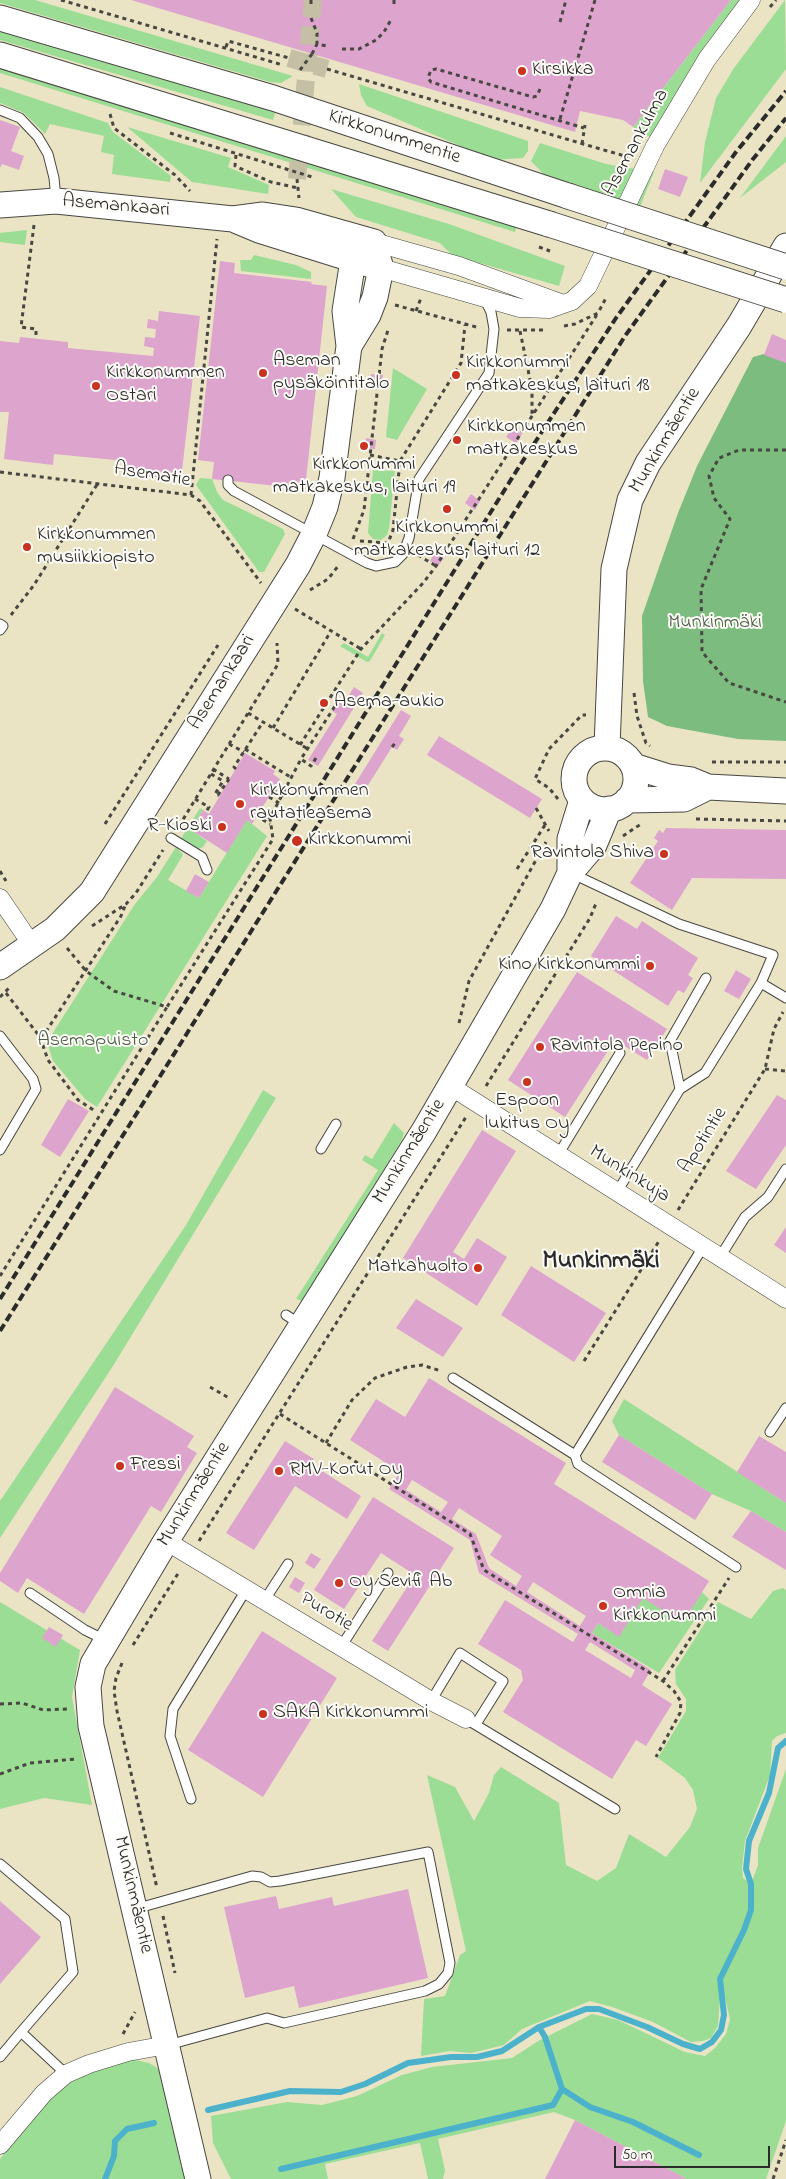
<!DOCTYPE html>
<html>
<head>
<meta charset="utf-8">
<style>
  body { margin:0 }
  #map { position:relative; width:786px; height:2179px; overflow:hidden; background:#eae4c4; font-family:"Indie Flower",sans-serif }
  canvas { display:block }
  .scale { position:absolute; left:614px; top:2146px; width:156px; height:22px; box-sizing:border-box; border:2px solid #2b2b2b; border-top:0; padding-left:6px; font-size:15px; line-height:18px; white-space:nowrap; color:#2b2b2b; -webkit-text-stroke:4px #fdfcf7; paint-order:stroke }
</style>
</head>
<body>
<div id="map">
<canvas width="786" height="2179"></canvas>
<div class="scale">50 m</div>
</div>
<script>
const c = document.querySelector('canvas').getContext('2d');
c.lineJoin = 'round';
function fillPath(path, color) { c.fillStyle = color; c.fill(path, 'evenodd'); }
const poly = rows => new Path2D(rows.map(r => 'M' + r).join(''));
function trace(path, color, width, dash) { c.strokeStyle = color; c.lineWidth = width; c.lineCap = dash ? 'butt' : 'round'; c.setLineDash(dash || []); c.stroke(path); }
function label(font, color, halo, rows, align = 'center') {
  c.font = font + ' "Indie Flower",sans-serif'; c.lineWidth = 4; c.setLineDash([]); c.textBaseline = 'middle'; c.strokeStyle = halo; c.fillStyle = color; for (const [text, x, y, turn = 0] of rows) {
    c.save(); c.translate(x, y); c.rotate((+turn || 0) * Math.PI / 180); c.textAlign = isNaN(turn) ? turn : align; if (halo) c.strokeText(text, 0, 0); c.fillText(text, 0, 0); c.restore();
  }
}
const green = poly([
  [0,0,35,0,293,76,281,83,270,82,0,3],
  [731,0,742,0,692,67,676,107,657,138,643,135,633,127],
  [785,0,786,69,700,183,705,142,716,98,734,68],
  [0,31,276,110,273,120,0,40],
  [0,65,518,221,515,232,0,73],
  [359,84,528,141,528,151,523,158,493,160,367,106,361,95],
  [0,87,108,123,113,132,171,176,170,182,112,174,114,155,101,152,104,136,50,124,45,134,24,113,0,103],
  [127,127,231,158,228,167,269,185,268,194,192,182],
  [786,136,786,162,740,198],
  [540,143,606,164,654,172,635,219,608,210,611,197,606,193,588,198,552,183,531,161],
  [331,189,449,224,565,266,559,286,452,255,440,243,356,217],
  [27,230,25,245,0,242,0,233],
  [254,255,296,265,311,272,311,279,241,271,240,260,251,260],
  [393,368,427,389,397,440,386,437],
  [373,470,395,471,389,529,387,535,381,540,373,539,368,533],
  [200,478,212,479,217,492,223,500,283,529,285,534,264,572,259,572,196,485],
  [382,633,385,635,370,661,367,662,340,646,344,643,368,657],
  [200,808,203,810,191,830,207,841,203,847,196,850,180,840],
  [247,820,267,836,97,1107,85,1099,53,1061,47,1042,135,904,157,877,176,847,183,855,168,880,199,898],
  [263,1090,276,1098,113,1366,0,1538,0,1501,186,1225],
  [394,1123,404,1133,402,1140,302,1301,296,1299,378,1170,362,1160,365,1155,372,1159],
  [624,1399,786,1503,786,1532,751,1511,712,1494,619,1435,612,1421],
  [783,1588,786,1590,786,1733,777,1736,772,1741,770,1775,745,1841,742,1868,743,1878,751,1884,758,1865,758,1848,786,1769,786,2121,766,2179,687,2179,575,2120,554,2112,438,2139,445,2170,443,2179,428,2179,420,2143,325,2164,328,2179,231,2179,213,2143,211,2116,287,2102,322,2105,357,2096,402,2075,432,2067,512,2058,540,2040,592,2014,618,2020,685,2052,705,2056,715,2048,726,2034,730,2019,721,1981,718,2026,711,2038,703,2041,691,2042,653,2022,612,2007,590,2001,522,2029,504,2045,471,2053,450,2051,421,2056,424,1999,445,1996,460,1955,466,1951,427,1775,455,1787,474,1821,489,1793,494,1775,501,1767,559,1803,566,1865,597,1881,616,1868,629,1834,666,1857,690,1827,697,1809,693,1790,685,1778,658,1758,686,1711,686,1699,676,1684,675,1670,718,1602,751,1619,773,1591],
  [702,1592,709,1599,659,1673,592,1633,598,1623,619,1636,643,1598],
  [0,1602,80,1650,72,1697,92,1805,44,1798,0,1809],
  [127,2058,149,2063,164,2072,187,2179,0,2179,0,2159,67,2079]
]);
const forest = poly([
  [786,348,786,741,738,739,667,726,648,717,643,681,642,616,678,513,697,466,753,357]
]);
const stream = poly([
  [539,2027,545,2037,562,2089,590,2107,633,2122,699,2155],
  [208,2110,290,2091,341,2092,365,2084,408,2063,451,2057,477,2057,502,2051,539,2027,586,2009,599,2009,647,2027,683,2044,700,2049,712,2042,721,2030,724,2015,720,1979,744,1930,751,1910,751,1884,746,1869,749,1841,769,1793,778,1748,786,1741],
  [281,2169,553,2105,562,2089],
  [105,2179,114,2156,115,2141,127,2129,154,2123]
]);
const building = poly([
  [131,0,731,0,633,127,623,120,580,111,575,132],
  [0,120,20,127,11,151,24,156,19,170,2,164,0,168],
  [665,169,688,177,680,197,658,189],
  [220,261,235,263,234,273,312,282,311,284,327,286,305,489,212,479,214,462,198,460],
  [159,311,200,316,181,479,125,474,125,461,54,454,53,465,4,459,9,412,0,412,0,341,19,343,20,337,68,342,68,348,153,356,154,348,144,346,145,337,155,338,156,329,147,328,148,319,158,321],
  [772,334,786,340,786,363,764,355],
  [371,374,383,375,382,385,370,384],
  [512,428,522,434,516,443,506,437],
  [366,438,376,440,375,449,364,448],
  [471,494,480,501,475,510,465,503],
  [435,552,444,558,438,566,430,561],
  [354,687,363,693,318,766,308,760,337,714,332,711,337,700,343,705],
  [401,710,411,716,399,736,404,739,397,750,392,747,365,790,355,784],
  [439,736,542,799,530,818,427,755],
  [245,753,275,771,273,774,280,779,252,824,247,820,227,853,191,830,203,810,209,814],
  [666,828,786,830,786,879,692,878,672,910,630,883,658,841,654,838,659,830,663,833],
  [195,874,209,882,199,898,186,891],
  [616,916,637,929,642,921,698,958,688,975,693,978,684,993,678,990,668,1006,591,956],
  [736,970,751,979,739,999,724,991],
  [577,972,667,1029,647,1060,615,1040,565,1117,508,1080],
  [777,1095,786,1100,786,1145,756,1189,726,1171],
  [68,1099,89,1111,60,1157,41,1145],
  [482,1130,516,1151,453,1252,464,1259,477,1238,507,1257,477,1306,403,1258],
  [786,1227,786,1253,774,1245],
  [531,1266,606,1313,574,1362,501,1315],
  [416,1299,463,1328,443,1357,396,1328],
  [429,1378,566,1463,554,1484,709,1581,683,1623,643,1598,619,1637,598,1623,592,1633,651,1670,642,1685,672,1704,646,1746,636,1740,612,1779,503,1712,523,1680,521,1670,478,1644,505,1600,573,1642,578,1634,479,1573,470,1540,389,1489,400,1472,350,1440,376,1399,405,1417],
  [412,1480,448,1502,441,1512,406,1490],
  [459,1508,502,1536,490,1555,522,1576,516,1586,489,1568,476,1534,452,1519],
  [533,1582,586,1616,580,1626,527,1592],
  [590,1642,635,1670,631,1678,585,1650],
  [115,1387,194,1436,187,1447,197,1453,161,1512,151,1506,84,1614,27,1578,18,1593,0,1581,0,1573],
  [619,1435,712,1494,695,1520,602,1462],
  [759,1436,786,1452,786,1503,737,1472],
  [285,1441,314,1459,311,1464,361,1496,347,1519,295,1486,254,1550,226,1533],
  [373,1497,454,1548,388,1651,372,1641,415,1575,381,1553,344,1609,314,1590],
  [751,1511,786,1532,786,1570,732,1537],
  [311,1553,321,1559,314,1569,305,1563],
  [295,1577,305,1583,299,1593,289,1587],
  [49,1627,63,1635,56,1647,42,1638],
  [262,1631,337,1678,263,1797,188,1750],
  [408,1889,428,1978,299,2008,294,1986,245,1998,224,1907,276,1896,279,1909,332,1897,334,1906],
  [0,1901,41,1937,0,1984],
  [575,2120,687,2179,545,2179]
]);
const streetTunnel = poly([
  [289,58,327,69],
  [297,179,313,0]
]);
const path = poly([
  [61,0,283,65],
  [311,0,311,7],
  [394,0,394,6],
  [770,7,776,0],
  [311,18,317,33,317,44],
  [560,22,566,0],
  [226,47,228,41,289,58],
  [342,49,359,49,376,40,384,32,392,18],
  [312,54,317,44,327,46],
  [327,69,628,157],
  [540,89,537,96,533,97,436,69,431,70,428,78,431,82,584,128],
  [110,114,114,128,175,175,190,191],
  [560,119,595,0],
  [170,133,312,177],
  [582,144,585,125],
  [236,155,235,166,271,182,298,188],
  [297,179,299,198],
  [34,225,21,327,36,329,36,335],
  [395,305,480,328],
  [416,311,421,298],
  [564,326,575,324,598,313,607,296],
  [507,330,543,330],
  [520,331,532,389,532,417],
  [786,450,739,450,719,458,709,476,714,498,730,519,701,589,702,652,729,683,786,702],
  [370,455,400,461],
  [0,472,191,495,200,501,261,583],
  [191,495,217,239],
  [353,539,364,510,382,349,388,330],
  [360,541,388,543,393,530,400,461,461,363,465,325],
  [418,555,436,566],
  [310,590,328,579,339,565],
  [295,609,361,649],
  [11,615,34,585,98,483],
  [634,693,637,716,646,743,650,746],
  [248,713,308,749],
  [273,728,331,631],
  [229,744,244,752],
  [300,745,361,649,424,582,436,566,598,313],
  [392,747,396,742],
  [245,749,292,778],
  [316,758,311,766,301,759,335,706],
  [712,762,786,762],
  [213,769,229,779],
  [236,769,234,767,263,722],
  [211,774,223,781,215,794,218,795,229,779],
  [273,790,283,797],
  [269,797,279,803],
  [195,799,209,807,206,812],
  [558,799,549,788,535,779,549,749,582,715,586,715],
  [536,808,549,831],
  [260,812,270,818],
  [263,814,260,818,270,824],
  [696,819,786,821],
  [105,824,218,645],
  [179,826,278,664,277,643],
  [623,836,641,824],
  [517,869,545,825],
  [0,871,6,881],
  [92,926,126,904,136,893,163,850],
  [67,948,86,971,114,991,167,1007,273,839,270,818,301,759],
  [6,993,40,1037,48,1060,78,1100,95,1111],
  [0,997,9,988],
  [459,1023,469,981,546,842],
  [40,1037,47,1030,121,916,125,906],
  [765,1069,786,1071],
  [486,1086,590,918,597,901],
  [678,1210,765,1069,774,1029,783,1012],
  [0,1276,167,1007],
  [584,1361,659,1241],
  [210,1387,229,1398],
  [280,1414,470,1534,484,1570,663,1681,674,1691,681,1702,680,1713,656,1757],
  [326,1443,352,1400,375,1378,407,1367,422,1365,441,1371],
  [199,1541,466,1117],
  [133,1645,179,1572],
  [122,1663,116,1678,114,1691,117,1711,157,1888],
  [663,1681,729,1578],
  [0,1704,22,1703,43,1710,67,1709],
  [0,1774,30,1763,76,1759],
  [163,1916,175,1973],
  [123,2034,135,2012],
  [773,2179,786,2140]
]);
const lane = poly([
  [0,110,20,118,38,137,48,154,54,178,56,199],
  [228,480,228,485,234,491,367,563,376,566,395,562,403,554,409,538,419,479,489,373,494,329,491,312,485,300],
  [0,624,3,626,0,630],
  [171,838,202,857,207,870],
  [573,874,679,924,773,955,761,983,705,1073,680,1089,617,1192],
  [761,983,786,998],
  [0,1036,33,1079,36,1089,0,1150],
  [680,1089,670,1041,706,978],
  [321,1149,336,1124],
  [558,1155,620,1053],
  [720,1257,745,1217,768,1197,786,1169],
  [286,1315,300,1324],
  [453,1378,575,1455,703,1247],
  [770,1432,786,1408],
  [575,1455,578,1464,736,1567],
  [30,1593,85,1630,105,1640],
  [264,1601,288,1564],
  [341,1647,388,1573],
  [431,1701,460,1653,503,1681,476,1724],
  [466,1719,615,1809],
  [191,1799,170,1736,173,1709,246,1590],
  [0,1864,65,1919,73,1972,21,2032,66,2074],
  [135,1909,252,1876,261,1877,270,1882,280,1881,428,1852,450,1963,448,1973,439,1984,425,1991,284,2023,267,2018,168,2045],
  [0,2057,21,2032]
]);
const street = poly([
  [374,242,459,266,563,304],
  [381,268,520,308,549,309,572,301,588,286,655,146,707,59,751,0],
  [0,898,32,945],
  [450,1086,786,1299],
  [166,1541,431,1701,466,1719],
  [0,2145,44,2093,66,2074,89,2064,128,2052,167,2045]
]);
const secondary = poly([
  [0,18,273,98,568,196],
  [0,55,549,224],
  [0,205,56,201,233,219,263,215,296,220,374,242],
  [235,220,259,230,381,268],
  [349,346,368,315,375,297,381,268,376,252],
  [607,747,614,569,630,500,648,463,739,326,786,246],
  '574 779a31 31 0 1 1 62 0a31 31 0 1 1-62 0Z',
  [633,766,668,777,691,780,708,787,786,791],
  [627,800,684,799,708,787],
  [570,873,570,839,582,800],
  [0,967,55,929,92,892,298,565,314,534,325,507,332,478,349,346,345,311,353,260,374,242],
  [198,2179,91,1726,88,1687,93,1664,166,1541,424,1131,553,909,570,873,594,845,609,809]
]);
const rail = poly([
  [0,1299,517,470,616,318,736,152,786,91],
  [0,1331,625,336,753,159,786,118]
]);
const pathBridge = poly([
  [300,70,312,54],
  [539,247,550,251]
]);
const secondaryBridge = poly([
  [568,196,786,267],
  [549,224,786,300]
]);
const markers = [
  [522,71,5,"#c8321e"],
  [263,373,5,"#c8321e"],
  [456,375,5,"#c8321e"],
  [96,386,5,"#c8321e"],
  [457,440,5,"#c8321e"],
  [364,446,5,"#c8321e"],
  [447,509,5,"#c8321e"],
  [27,547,5,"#c8321e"],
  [324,703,5,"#c8321e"],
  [240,804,5,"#c8321e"],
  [222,827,5,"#c8321e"],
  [297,841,6,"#c8321e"],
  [664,854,5,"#c8321e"],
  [650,966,5,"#c8321e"],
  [540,1047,5,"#c8321e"],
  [527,1082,5,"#c8321e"],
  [478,1268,5,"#c8321e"],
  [120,1466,5,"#c8321e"],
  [279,1471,5,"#c8321e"],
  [339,1583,5,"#c8321e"],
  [603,1606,5,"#c8321e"],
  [263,1714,5,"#c8321e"]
];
const poiNames = [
  ["Kirsikka",532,71],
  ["Aseman",273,362],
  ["pysäköintitalo",273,385],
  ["Kirkkonummi",466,364],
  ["matkakeskus, laituri 18",466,387],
  ["Kirkkonummen",106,374],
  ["Ostari",106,397],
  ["Kirkkonummen",467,428],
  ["matkakeskus",467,451],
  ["Kirkkonummi",364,466,"center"],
  ["matkakeskus, laituri 19",364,489,"center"],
  ["Kirkkonummi",447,529,"center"],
  ["matkakeskus, laituri 12",447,552,"center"],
  ["Kirkkonummen",37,536],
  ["musiikkiopisto",37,559],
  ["Asema-aukio",334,703],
  ["Kirkkonummen",250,792],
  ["rautatieasema",250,815],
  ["R-Kioski",212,827,"right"],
  ["Kirkkonummi",308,841],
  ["Ravintola Shiva",654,854,"right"],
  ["Kino Kirkkonummi",640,966,"right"],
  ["Ravintola Pepino",550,1047],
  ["Espoon",527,1102,"center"],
  ["lukitus Oy",527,1125,"center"],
  ["Matkahuolto",468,1268,"right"],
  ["Fressi",130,1466],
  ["RMV-Korut Oy",289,1471],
  ["Oy Sevifi Ab",349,1583],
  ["Omnia",613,1594],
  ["Kirkkonummi",613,1617],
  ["SAKA Kirkkonummi",273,1714]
];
const streetNames = [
  ["Kirkkonummentie",394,138,18],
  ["Asemankulma",637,143,-62],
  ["Asemankaari",116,207,5],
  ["Munkinmäentie",666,441,-59],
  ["Asematie",152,476,9],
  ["Asemankaari",223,683,-58],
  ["Apotintie",704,1141,-58],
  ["Munkinmäentie",410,1152,-58],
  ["Munkinkuja",629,1175,32],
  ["Munkinmäentie",195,1495,-58],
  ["Purotie",326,1613,31],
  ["Munkinmäentie",132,1895,77]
];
const parkNames = [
  ["Munkinmäki",715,624],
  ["Asemapuisto",93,1042]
];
const districtNames = [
  ["Munkinmäki",601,1263]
];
fillPath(green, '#9bdd94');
fillPath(forest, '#7cbc7e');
trace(stream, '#4cb2cb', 6);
fillPath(building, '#dda4ce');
trace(streetTunnel, '#c4bfa5', 18, [18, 9]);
trace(lane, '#484742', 11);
trace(street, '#484742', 19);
trace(secondary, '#484742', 27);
trace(path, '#484742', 3, [4, 4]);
trace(lane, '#fff', 9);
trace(street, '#fff', 18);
trace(secondary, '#fff', 25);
trace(rail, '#2b2b2b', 4, [8, 4]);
trace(secondaryBridge, '#484742', 27, []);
trace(pathBridge, '#484742', 3, [4, 4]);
trace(secondaryBridge, '#fff', 25);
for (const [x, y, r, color] of markers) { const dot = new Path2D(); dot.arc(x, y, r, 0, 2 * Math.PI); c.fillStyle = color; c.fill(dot); trace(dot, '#fdfcf7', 2); }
label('20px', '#2b2b2b', '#fdfcf7', poiNames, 'left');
label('20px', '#2b2b2b', '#fdfcf7', streetNames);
label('20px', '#4d604a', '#fdfcf7', parkNames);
label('bold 25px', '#2b2b2b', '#fdfcf7', districtNames);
</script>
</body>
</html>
